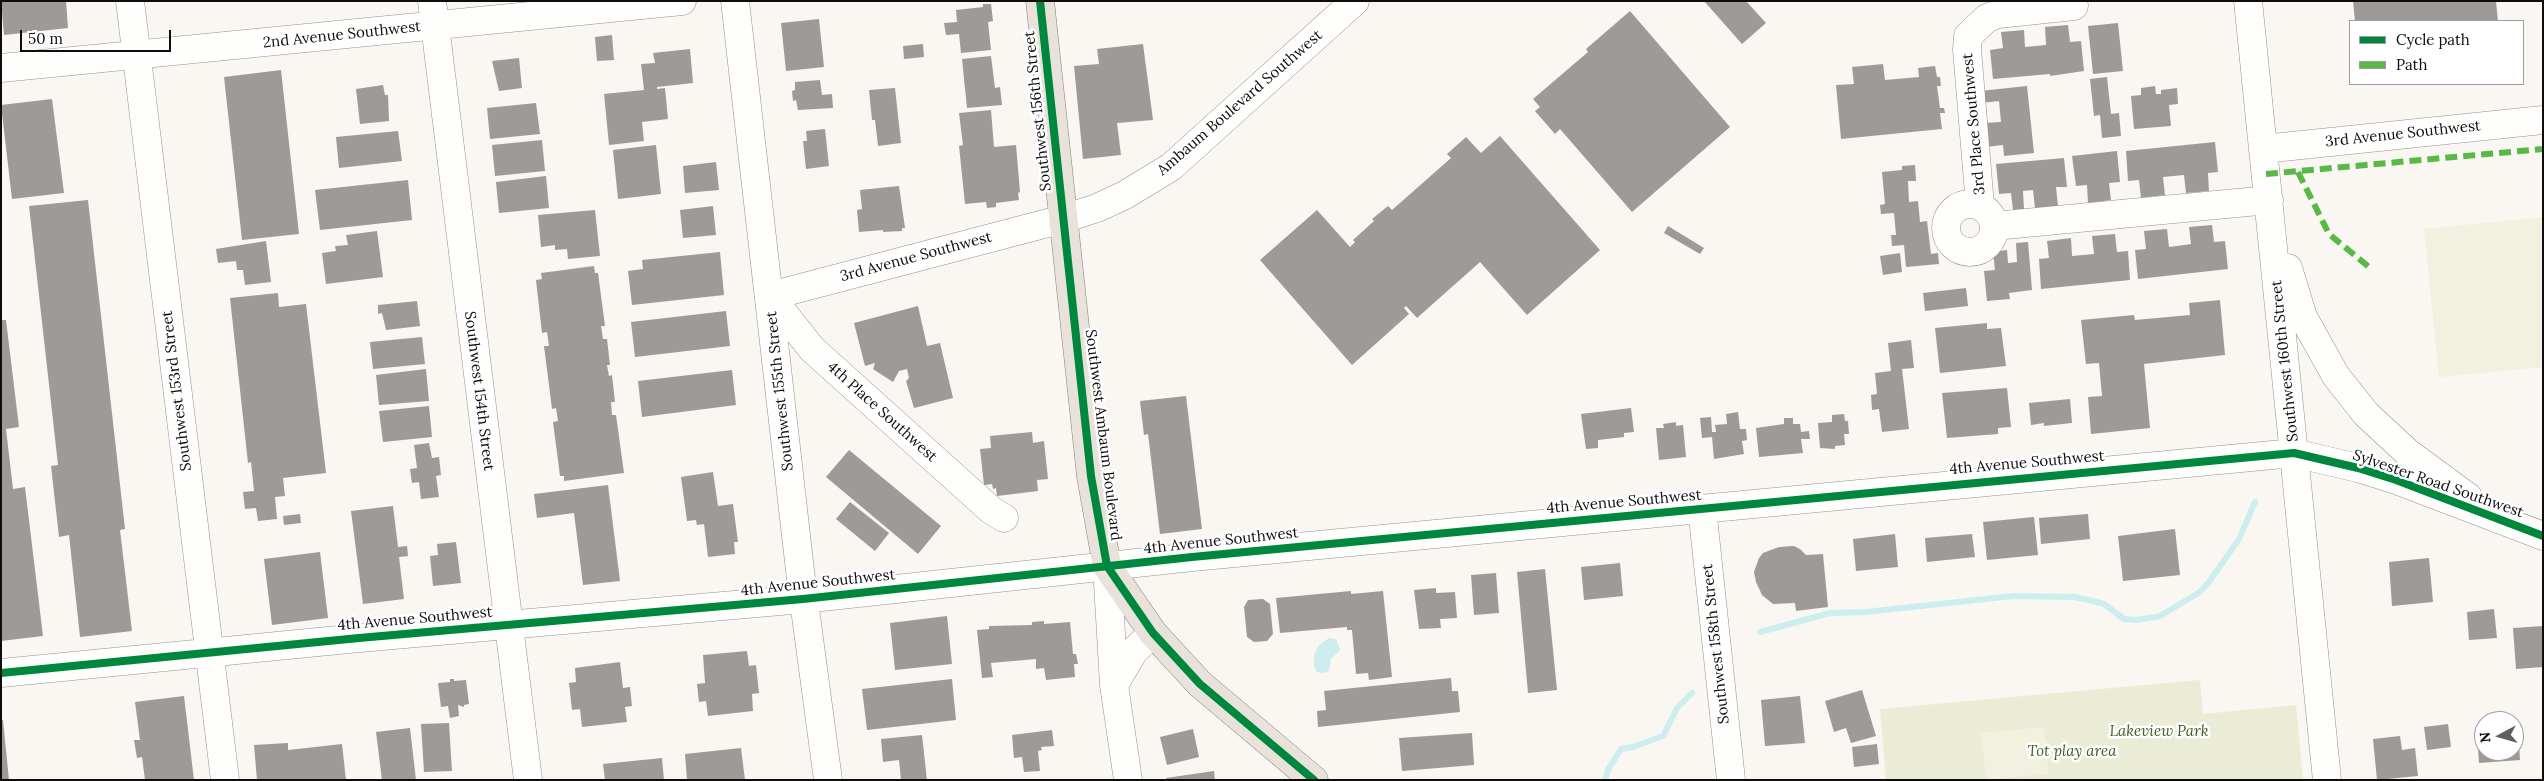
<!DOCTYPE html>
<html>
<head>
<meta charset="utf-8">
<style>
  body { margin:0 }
  #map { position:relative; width:2544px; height:781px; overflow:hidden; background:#faf6f2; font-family:Lora,serif }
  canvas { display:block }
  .frame { position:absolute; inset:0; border:2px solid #0d0d0d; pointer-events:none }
  .legend { position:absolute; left:2349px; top:20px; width:175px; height:65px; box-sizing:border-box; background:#fff; border:1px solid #9e9e9e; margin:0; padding:6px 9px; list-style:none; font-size:15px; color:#0d0d0d }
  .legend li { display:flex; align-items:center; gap:10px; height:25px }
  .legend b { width:25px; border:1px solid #9e9e9e }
  .north { position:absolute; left:2474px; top:711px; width:50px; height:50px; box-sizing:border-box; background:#fff; border:1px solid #9e9e9e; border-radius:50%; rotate:264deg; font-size:14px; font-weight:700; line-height:20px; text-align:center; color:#0d0d0d }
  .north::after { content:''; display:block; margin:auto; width:18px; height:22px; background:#605f5d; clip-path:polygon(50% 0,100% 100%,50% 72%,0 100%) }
  .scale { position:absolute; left:20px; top:30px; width:151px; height:22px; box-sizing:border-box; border:2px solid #0d0d0d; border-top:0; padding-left:6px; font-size:15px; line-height:18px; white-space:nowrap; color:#0d0d0d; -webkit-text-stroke:4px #fff; paint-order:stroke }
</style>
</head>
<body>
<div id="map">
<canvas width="2544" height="781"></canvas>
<div class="frame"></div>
<ul class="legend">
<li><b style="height:6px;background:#00873e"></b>Cycle path</li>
<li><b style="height:6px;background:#58b947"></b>Path</li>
</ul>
<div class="north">N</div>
<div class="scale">50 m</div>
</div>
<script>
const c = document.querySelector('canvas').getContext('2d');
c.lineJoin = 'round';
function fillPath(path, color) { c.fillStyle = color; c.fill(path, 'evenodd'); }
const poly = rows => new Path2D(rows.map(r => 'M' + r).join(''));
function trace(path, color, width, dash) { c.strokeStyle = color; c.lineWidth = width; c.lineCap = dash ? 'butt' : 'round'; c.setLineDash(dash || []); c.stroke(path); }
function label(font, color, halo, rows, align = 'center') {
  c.font = font + ' Lora,serif'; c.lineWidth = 5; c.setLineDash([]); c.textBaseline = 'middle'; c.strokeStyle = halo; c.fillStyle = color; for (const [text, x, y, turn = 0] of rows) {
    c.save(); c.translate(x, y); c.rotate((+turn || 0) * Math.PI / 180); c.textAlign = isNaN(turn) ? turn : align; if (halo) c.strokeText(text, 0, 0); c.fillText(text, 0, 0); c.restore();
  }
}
const green = poly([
  [2200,680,2203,714,2296,705,2303,780,1886,780,1880,709]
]);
const pitch = poly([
  [2543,217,2543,367,2439,377,2424,229],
  [2044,727,2049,774,1986,780,1981,733]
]);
const water = poly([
  [1329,638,1336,639,1340,650,1331,659,1329,671,1323,673,1317,672,1314,666,1314,655,1319,645]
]);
const stream = poly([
  [1760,632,1830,613,1866,612,2013,596,2074,597,2089,600,2104,604,2124,619,2137,620,2160,616,2200,592,2209,582,2239,539,2255,502],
  [1605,780,1609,768,1621,749,1633,747,1663,736,1677,708,1692,693]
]);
const building = poly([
  [1,1,66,1,68,28,4,35],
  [1704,1,1746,1,1766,23,1742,44],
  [2353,1,2496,1,2498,21,2355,21],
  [983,4,991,4,993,21,988,22,991,50,961,53,959,34,946,35,944,23,957,22,956,10,983,7],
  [1630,11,1730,127,1632,212,1560,129,1555,134,1535,111,1540,107,1533,99,1588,52,1586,49],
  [819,19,824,67,786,71,781,23],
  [2118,23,2123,71,2093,74,2088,26],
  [2068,25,2070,42,2081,41,2084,71,2050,76,2050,74,1993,79,1990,50,2003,48,2001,32,2024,30,2025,47,2046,45,2045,27],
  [612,35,614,60,597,61,595,37],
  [923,44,924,57,904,59,903,46],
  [1143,44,1153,120,1117,123,1121,155,1083,159,1074,66,1099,64,1097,49],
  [690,49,693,83,657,87,657,89,665,88,668,119,642,122,644,141,609,145,604,94,644,90,641,64,655,63,653,53],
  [991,56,995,88,1000,87,1002,105,967,108,962,59],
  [519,58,522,88,499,91,492,61],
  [1883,64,1885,80,1919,77,1918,68,1935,66,1937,77,1940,77,1941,86,1937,86,1940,108,1944,108,1945,113,1940,113,1942,129,1841,139,1836,85,1854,84,1852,67],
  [281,70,299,234,242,240,224,77],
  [2107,77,2111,114,2119,113,2121,136,2102,138,2100,115,2094,116,2090,79],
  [820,80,822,95,832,94,833,108,798,110,796,100,793,101,792,91,795,90,795,82],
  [383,85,385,95,388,95,389,121,360,124,356,89],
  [2027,86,2034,153,2004,156,2003,145,1985,147,1983,123,2001,122,1999,101,1981,103,1980,91],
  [2155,86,2156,94,2161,94,2161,90,2177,88,2178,104,2169,105,2171,126,2134,129,2131,96,2141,95,2141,88],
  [895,88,901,143,878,146,875,120,872,120,869,90],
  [52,99,64,193,12,199,1,105],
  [536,103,540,134,490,139,487,108],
  [991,110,994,147,1016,145,1020,192,1018,193,1019,200,996,203,996,207,987,208,986,202,965,204,959,146,963,145,959,113],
  [825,129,829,166,806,169,803,141,807,141,806,131],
  [398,131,402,161,339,168,336,137],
  [1500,136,1600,250,1527,315,1480,262,1417,318,1406,306,1404,308,1409,314,1352,365,1260,260,1317,210,1350,247,1355,242,1353,240,1374,221,1372,219,1388,206,1392,210,1451,158,1447,154,1466,137,1481,153],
  [542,140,545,171,495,176,492,145],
  [2215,142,2218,172,2208,173,2209,191,2186,193,2184,175,2163,177,2165,195,2141,198,2139,180,2128,181,2126,151],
  [656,145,661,194,618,199,613,150],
  [2117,151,2120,182,2109,183,2111,200,2088,203,2087,185,2076,186,2072,156],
  [2064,158,2067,187,2056,187,2058,206,2035,208,2033,190,2023,191,2024,209,2013,210,2011,193,1999,194,1996,164],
  [716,162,719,190,685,193,683,166],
  [1915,165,1916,181,1908,181,1909,202,1918,201,1920,222,1927,221,1931,254,1938,253,1939,264,1906,267,1904,245,1892,246,1891,235,1896,235,1894,213,1881,214,1880,205,1885,204,1882,172,1902,170,1902,166],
  [546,176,549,208,499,213,496,182],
  [408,180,412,220,320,230,315,190],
  [899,186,905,228,902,228,902,231,883,232,883,230,859,232,857,210,862,209,860,190],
  [88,200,125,529,120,530,132,631,80,637,69,535,59,537,51,466,58,465,29,206],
  [713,206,716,235,683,238,680,210],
  [595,210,600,256,568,259,567,249,555,250,555,245,541,247,538,215],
  [2212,225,2214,242,2225,241,2228,269,2138,279,2135,250,2146,249,2144,231,2167,229,2169,247,2191,244,2189,227],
  [1668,226,1704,248,1700,254,1664,233],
  [377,231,383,277,326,284,322,253,336,251,335,246,348,245,346,235],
  [2115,234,2117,252,2128,251,2130,280,2041,289,2039,259,2049,258,2047,241,2071,238,2072,256,2094,254,2092,236],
  [266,241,271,282,245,285,243,270,237,270,236,261,218,263,216,249],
  [2028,242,2032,290,2009,293,2010,299,1987,301,1984,271,1995,270,1993,252,2007,250,2008,263,2017,262,2016,243],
  [720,252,724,295,632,305,628,271,643,269,642,260],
  [1900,253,1902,272,1883,275,1880,256],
  [594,266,595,273,598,273,605,326,601,326,603,339,607,339,610,365,607,365,609,376,612,375,615,402,611,402,612,415,616,415,624,473,564,481,564,476,560,476,553,422,558,421,556,408,552,409,544,346,549,346,547,332,542,333,536,280,542,279,541,273],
  [1966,288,1968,306,1925,311,1923,293],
  [278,293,279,307,306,304,326,473,283,478,285,496,275,497,277,519,258,521,256,508,245,509,243,492,254,491,251,462,248,463,230,298],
  [2220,300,2225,355,2144,364,2150,428,2091,434,2088,397,2102,396,2099,363,2086,364,2081,320,2134,315,2135,320,2190,315,2189,303],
  [417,301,420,326,386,330,382,313,378,314,378,305],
  [918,306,927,346,940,343,953,398,914,408,906,381,909,378,907,369,899,371,893,382,873,369,875,363,865,366,854,323],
  [726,311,730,346,635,357,631,322],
  [1,320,6,320,19,427,6,429,13,489,25,487,43,636,1,641],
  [1987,323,1987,329,2001,328,2006,366,1940,373,1935,328],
  [422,337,425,364,373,369,370,342],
  [1911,340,1914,368,1902,369,1909,429,1882,432,1879,409,1872,410,1871,395,1877,394,1875,373,1891,371,1888,343],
  [426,369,429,401,379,405,376,375],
  [732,370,736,405,642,417,638,381],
  [2007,388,2011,427,1998,428,1998,434,1947,438,1942,393],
  [1186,396,1202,529,1160,534,1148,434,1144,435,1140,401],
  [2070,399,2072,423,2044,426,2044,423,2031,425,2029,403],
  [429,406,432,437,383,442,379,411],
  [1631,408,1634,432,1624,433,1624,437,1598,440,1598,448,1586,449,1581,414],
  [1738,412,1740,429,1746,429,1747,440,1742,441,1744,454,1714,459,1712,437,1702,438,1700,418,1711,417,1712,432,1716,432,1715,425,1727,424,1726,414],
  [1844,414,1845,421,1848,421,1849,434,1844,434,1845,445,1835,446,1835,449,1820,448,1818,423,1832,422,1832,415],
  [1784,418,1793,418,1793,424,1800,424,1801,432,1809,431,1810,439,1801,439,1803,453,1759,457,1756,428,1784,424],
  [1676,422,1676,426,1683,425,1686,457,1659,460,1656,428,1664,428,1663,424],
  [1032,432,1033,443,1044,441,1048,479,1037,480,1038,491,997,496,996,488,993,489,992,484,984,485,980,449,991,448,990,436],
  [429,443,432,458,439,457,441,475,436,476,439,497,421,499,419,482,412,483,410,469,417,468,414,445],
  [849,450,941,526,918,554,826,477],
  [713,472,718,506,733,504,738,542,734,542,735,554,708,557,704,524,697,525,696,520,687,521,681,477],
  [608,485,620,581,583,585,574,513,537,518,534,494],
  [850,502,889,533,875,551,836,519],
  [393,506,398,547,407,546,408,556,399,557,404,599,363,604,351,511],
  [300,514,301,523,284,525,283,516],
  [2088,514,2090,539,2041,544,2039,518],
  [2034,517,2038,555,1987,560,1983,522],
  [2175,529,2180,575,2123,581,2118,536],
  [1895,534,1898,567,1856,571,1853,539],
  [1972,534,1975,557,1927,562,1925,538],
  [456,542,461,583,433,586,430,556,438,555,437,544],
  [1794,546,1800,549,1806,555,1823,554,1828,607,1796,611,1795,603,1773,604,1762,595,1756,582,1754,572,1759,558,1763,553,1779,547],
  [320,552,328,618,272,625,264,559],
  [2429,558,2433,602,2392,606,2389,562],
  [1620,563,1623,596,1584,600,1581,567],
  [1545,569,1557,690,1528,693,1517,572],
  [1496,573,1499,613,1474,615,1471,575],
  [1436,588,1436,593,1455,592,1457,618,1440,619,1441,628,1419,629,1414,590],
  [1351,591,1351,594,1383,591,1392,677,1369,680,1368,673,1356,674,1352,630,1347,630,1347,627,1280,633,1276,598],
  [1263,599,1270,604,1273,634,1267,641,1254,642,1247,637,1244,607,1248,600],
  [2494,609,2497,638,2469,640,2467,612],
  [947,616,952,664,895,670,890,623],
  [1044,621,1044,624,1070,622,1073,654,1076,654,1078,664,1074,664,1075,677,1046,680,1044,668,1036,669,1036,659,991,663,993,677,982,678,977,630,989,629,989,626,1032,625,1032,622],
  [2543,626,2543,667,2516,669,2513,628],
  [747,651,749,666,756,665,759,693,752,694,753,711,708,716,706,701,699,702,697,684,705,683,703,655],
  [620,662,623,688,630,687,632,706,625,707,627,722,582,727,580,709,572,710,569,683,576,682,575,668],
  [1451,678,1452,691,1458,691,1460,712,1318,727,1317,711,1326,710,1324,691],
  [450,679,454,679,454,681,466,680,469,704,464,705,464,707,458,705,459,716,450,718,448,706,441,707,438,683,450,682],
  [952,679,956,720,867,730,862,689],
  [1862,690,1876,736,1851,743,1846,728,1834,732,1825,701],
  [184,696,194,780,145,780,142,757,137,758,134,740,140,740,135,702],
  [1800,696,1805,743,1765,746,1761,700],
  [1,720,3,720,9,780,1,780],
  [449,723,452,771,424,772,421,724],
  [2448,724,2451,747,2427,750,2424,727],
  [410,728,416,780,382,780,376,732],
  [1193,729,1199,757,1167,765,1160,737],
  [2514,729,2518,729,2520,760,2479,763,2477,732,2484,731,2484,751,2514,751],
  [1052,730,1054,746,1041,747,1042,750,1038,751,1040,771,1024,772,1022,757,1014,758,1012,735],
  [1472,733,1474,765,1402,771,1399,738],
  [922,735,927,780,901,780,899,760,883,762,881,739],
  [2400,736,2402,750,2415,748,2418,776,2377,780,2373,739],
  [288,743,288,750,342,744,346,780,257,780,254,745],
  [1877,744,1879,764,1854,767,1852,747],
  [741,748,745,780,687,780,685,754],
  [662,758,664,780,605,780,603,764],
  [1214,771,1215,780,1167,780,1166,778]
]);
const minor = poly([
  [130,1,225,780],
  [432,1,528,780],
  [735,1,801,579,828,780],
  [2248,1,2327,780],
  [1,68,682,1],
  [2263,149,2543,120],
  '1946 228a24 24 0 1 1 48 0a24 24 0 1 1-48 0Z',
  [1980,206,1967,49,1968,36,1987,18,1998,14,2074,6],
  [1994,226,2269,200],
  [2288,268,2303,317,2336,376,2366,414,2407,452,2468,497],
  [1702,508,1731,780],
  [1004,518,991,510,812,349,770,296,1063,219,1097,208,1125,195,1171,167,1355,1],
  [1107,566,1114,685,1128,780],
  [1,673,359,638,803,599,1192,557,2294,453,2358,468,2396,480,2543,536],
  [1114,685,1134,651,1153,633]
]);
const major = poly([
  [1040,1,1091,476,1107,566,1153,633,1200,684,1314,780]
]);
const quiet = poly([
  [2298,172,2329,234,2369,267],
  [2266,174,2543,149]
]);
const cycleway = poly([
  [1040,1,1091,476,1107,566,1153,633,1200,684,1314,780],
  [1,673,359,638,803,599,1192,557,2294,453,2358,468,2396,480,2543,536]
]);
const streetNames = [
  ["2nd Avenue Southwest",342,35,-6],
  ["Ambaum Boulevard Southwest",1240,103,-41],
  ["Southwest 156th Street",1038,111,-96],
  ["3rd Place Southwest",1974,124,-95],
  ["3rd Avenue Southwest",2403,134,-6],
  ["3rd Avenue Southwest",916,257,-15],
  ["Southwest 160th Street",2285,361,-96],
  ["Southwest 153rd Street",177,391,-97],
  ["Southwest 154th Street",479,391,83],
  ["Southwest 155th Street",780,391,-96],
  ["4th Place Southwest",882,412,42],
  ["Southwest Ambaum Boulevard",1103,435,83],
  ["4th Avenue Southwest",2027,463,-5],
  ["Sylvester Road Southwest",2438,484,19],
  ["4th Avenue Southwest",1624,502,-5],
  ["4th Avenue Southwest",1221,541,-6],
  ["4th Avenue Southwest",818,583,-6],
  ["4th Avenue Southwest",415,619,-5],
  ["Southwest 158th Street",1716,644,-96]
];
const parkNames = [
  ["Lakeview Park",2159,732],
  ["Tot play area",2072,752]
];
fillPath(green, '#eaecd5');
fillPath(pitch, '#f2f0de');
fillPath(water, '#cdeeef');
trace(stream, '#cdeeef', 6);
fillPath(building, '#9d9a98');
trace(minor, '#949290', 29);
trace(major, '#817f7d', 29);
trace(minor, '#fefefd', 28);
trace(major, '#e9e2db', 28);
trace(quiet, '#58b947', 6, [12, 6]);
trace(cycleway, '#00873e', 8);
label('15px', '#0d0d0d', '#fff', streetNames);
label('italic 15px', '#425c26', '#fff', parkNames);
</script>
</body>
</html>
